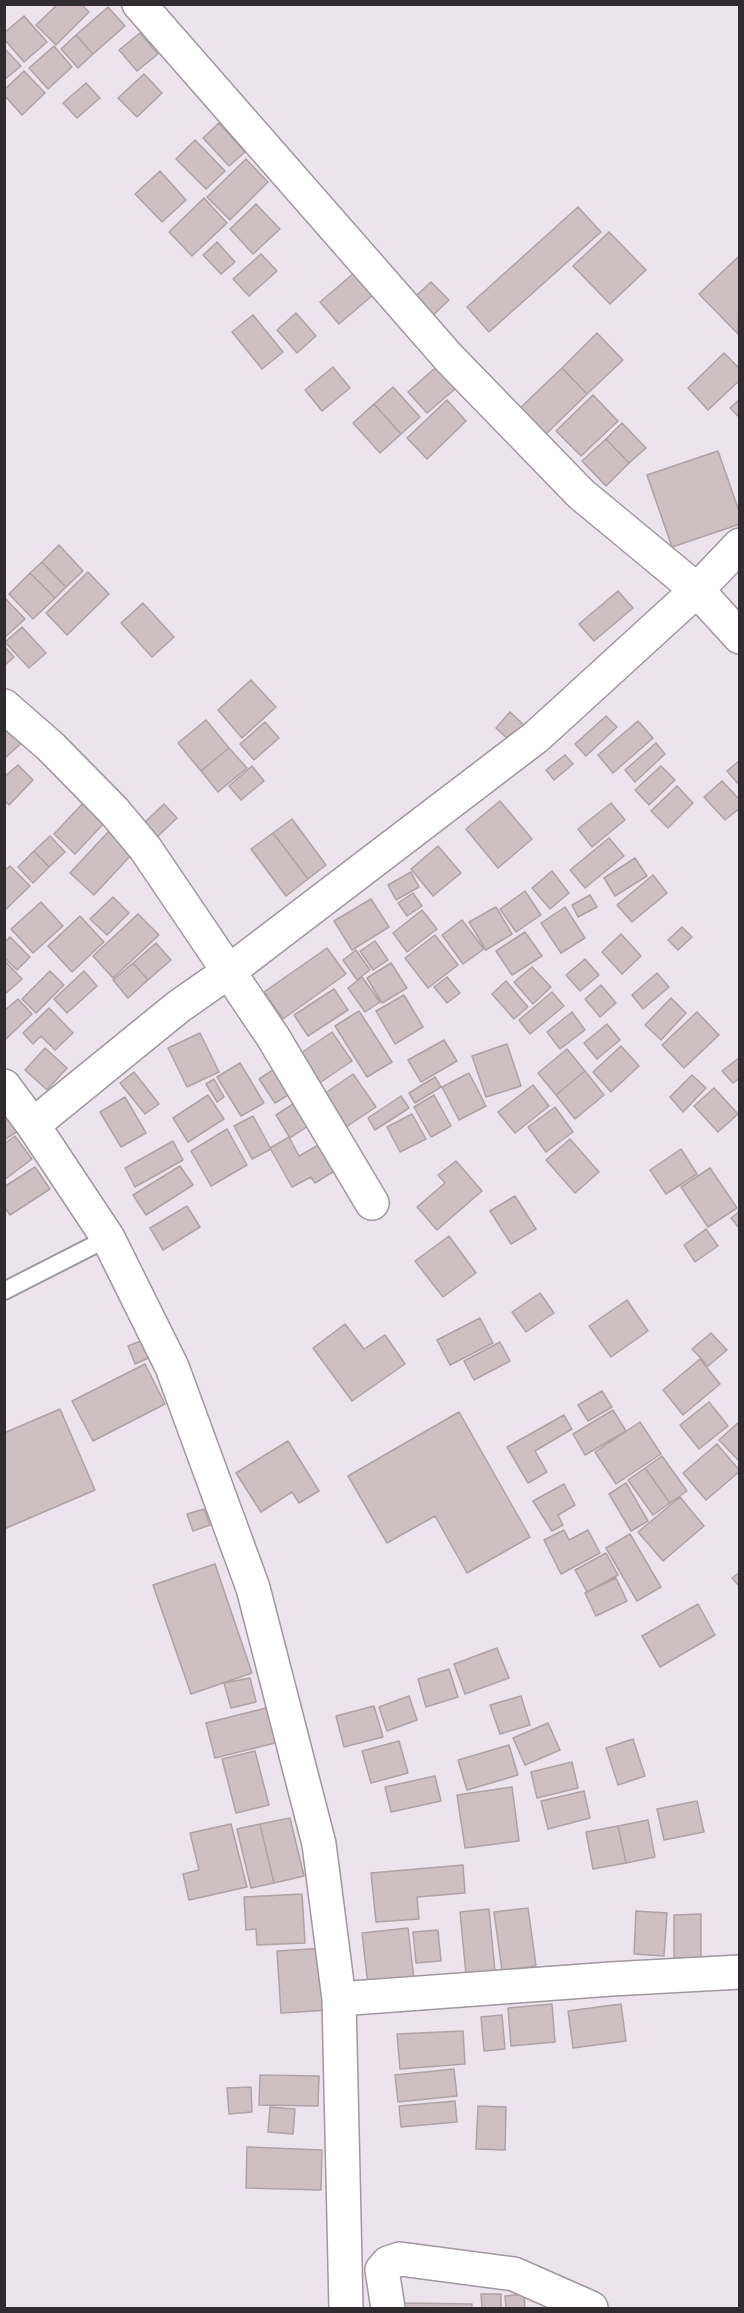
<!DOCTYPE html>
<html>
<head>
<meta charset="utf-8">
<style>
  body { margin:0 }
  #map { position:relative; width:744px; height:2313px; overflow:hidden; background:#ede3ec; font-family:Ubuntu,sans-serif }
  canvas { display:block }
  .frame { position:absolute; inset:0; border:6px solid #2f2b2e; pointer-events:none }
</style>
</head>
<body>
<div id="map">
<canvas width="744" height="2313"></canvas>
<div class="frame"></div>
</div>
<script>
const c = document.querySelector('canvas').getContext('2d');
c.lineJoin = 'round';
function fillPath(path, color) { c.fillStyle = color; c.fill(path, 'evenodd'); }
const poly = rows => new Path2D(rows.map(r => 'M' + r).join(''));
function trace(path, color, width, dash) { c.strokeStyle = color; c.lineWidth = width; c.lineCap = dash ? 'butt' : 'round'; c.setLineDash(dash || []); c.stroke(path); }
const building = poly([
  [58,4,81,4,89,12,56,45,36,25,58,4],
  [108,7,125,26,93,54,76,35,108,7],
  [24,16,47,42,24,62,4,39,4,33,24,16],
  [140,33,158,54,137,71,119,50,140,33],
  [76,35,93,54,78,68,61,49,76,35],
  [54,46,72,67,48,89,29,68,54,46],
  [4,48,21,66,4,80,4,48],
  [24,71,45,93,22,115,4,95,4,90,24,71],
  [144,74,162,93,137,117,118,98,144,74],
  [86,83,100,98,77,118,63,103,86,83],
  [219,123,245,152,229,166,203,138,219,123],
  [195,140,225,171,206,189,176,159,195,140],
  [246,159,268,182,230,220,207,197,246,159],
  [160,171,186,200,162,222,135,194,160,171],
  [204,198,227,223,192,256,169,232,204,198],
  [256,204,280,229,253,254,230,229,256,204],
  [578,207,601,232,489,332,467,307,578,207],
  [609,232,646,270,610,304,573,266,609,232],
  [217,242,235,262,221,274,203,255,217,242],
  [261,254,277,271,249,296,233,279,261,254],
  [738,257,740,259,738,334,699,294,738,257],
  [354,273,373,295,339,324,320,302,354,273],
  [431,282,449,300,426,322,408,303,431,282],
  [296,313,316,336,297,353,277,330,296,313],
  [253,315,283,352,262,369,232,332,253,315],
  [597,333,623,360,587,394,562,368,597,333],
  [724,353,740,369,740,380,708,410,688,388,724,353],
  [444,360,463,382,427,413,408,392,444,360],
  [333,367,350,388,322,411,305,390,333,367],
  [562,368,587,394,546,434,520,408,562,368],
  [393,387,420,417,401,434,374,404,393,387],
  [593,395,618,421,581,456,556,431,593,395],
  [740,399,740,418,730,408,740,399],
  [447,400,466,421,427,459,407,438,447,400],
  [374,404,401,434,380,453,353,423,374,404],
  [622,423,646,448,629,463,606,439,622,423],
  [606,439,629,463,606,486,582,461,606,439],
  [718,451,740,514,740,524,672,547,647,475,718,451],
  [59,545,83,571,66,587,42,562,59,545],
  [42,562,66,587,55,598,30,573,42,562],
  [88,572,109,594,67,635,46,613,88,572],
  [30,573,55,598,33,619,9,594,30,573],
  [618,591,633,608,594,641,579,624,618,591],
  [4,597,25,619,4,638,4,597],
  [143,603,174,637,152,657,121,623,143,603],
  [22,627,46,653,29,668,5,642,22,627],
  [4,646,14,657,4,666,4,646],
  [251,680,276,707,242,738,218,710,251,680],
  [510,712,526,727,511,742,496,728,510,712],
  [606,716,617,727,586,756,575,744,606,716],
  [4,717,27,738,4,759,4,717],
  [206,720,229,748,201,771,178,743,206,720],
  [638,721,653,738,613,773,598,755,638,721],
  [265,722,279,738,254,760,240,744,265,722],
  [656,743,665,754,635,782,625,770,656,743],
  [229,748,247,768,218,792,201,771,229,748],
  [565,755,573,764,554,780,546,770,565,755],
  [740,760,740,786,727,771,740,760],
  [18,765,33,780,9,805,4,800,4,777,18,765],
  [252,766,264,781,241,800,229,786,252,766],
  [661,766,675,780,649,805,635,790,661,766],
  [722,781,740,800,740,808,725,820,704,797,722,781],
  [677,786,693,803,668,828,651,811,677,786],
  [86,800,107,820,75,854,54,834,86,800],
  [500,801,532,839,498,868,466,829,500,801],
  [611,803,625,820,592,847,578,829,611,803],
  [164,804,177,818,157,837,144,823,164,804],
  [292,819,326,865,308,879,273,833,292,819],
  [109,831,133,853,94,895,70,873,109,831],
  [273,833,308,879,286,896,251,849,273,833],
  [50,836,65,852,49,867,34,851,50,836],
  [609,838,624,856,585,888,570,870,609,838],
  [438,846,461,873,433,896,411,869,438,846],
  [34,851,49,867,33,883,18,867,34,851],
  [635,858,647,876,615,896,604,878,635,858],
  [10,866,30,886,4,911,4,871,10,866],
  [552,871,569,893,550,909,532,888,552,871],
  [411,872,419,887,396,900,388,885,411,872],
  [653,875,667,893,632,922,617,905,653,875],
  [525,891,541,915,516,932,500,909,525,891],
  [413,893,422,906,407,916,398,903,413,893],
  [590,895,597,907,578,917,572,905,590,895],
  [113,897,129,913,107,935,90,919,113,897],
  [371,899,389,927,352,950,334,921,371,899],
  [41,902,63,926,33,953,11,929,41,902],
  [496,907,512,934,486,950,469,922,496,907],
  [565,907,585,938,561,953,541,923,565,907],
  [422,910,437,929,407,952,393,933,422,910],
  [138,914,159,935,113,978,93,956,138,914],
  [80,916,104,942,72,972,48,946,80,916],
  [462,920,484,949,463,964,442,935,462,920],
  [682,927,692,937,678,950,668,940,682,927],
  [525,932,542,956,512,975,496,951,525,932],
  [621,934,641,956,622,974,602,952,621,934],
  [435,935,458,965,428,988,405,958,435,935],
  [10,937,30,957,17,970,4,957,4,943,10,937],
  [375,941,388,960,373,970,360,951,375,941],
  [156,943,171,960,148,980,133,963,156,943],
  [327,948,346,974,283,1019,264,992,327,948],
  [356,950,370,970,357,980,343,960,356,950],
  [585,959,599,975,580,991,566,975,585,959],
  [4,960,22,979,4,995,4,960],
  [133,963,148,980,128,998,113,980,133,963],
  [391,963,407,988,382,1003,367,978,391,963],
  [532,967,551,987,533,1004,514,982,532,967],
  [50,971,64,985,36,1013,22,999,50,971],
  [84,971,97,986,67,1013,54,999,84,971],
  [657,973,669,987,643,1009,632,995,657,973],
  [362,977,380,1002,365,1012,348,988,362,977],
  [447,977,460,993,447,1003,434,987,447,977],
  [506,981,528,1007,514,1019,492,994,506,981],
  [601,985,616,1003,600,1017,585,999,601,985],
  [334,989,348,1010,308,1036,294,1015,334,989],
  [552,992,564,1006,530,1034,519,1020,552,992],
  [404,995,423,1027,395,1044,376,1011,404,995],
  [671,998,686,1013,661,1040,645,1025,671,998],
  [18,999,32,1014,5,1040,4,1011,18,999],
  [49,1008,73,1033,55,1050,41,1036,33,1044,23,1033,49,1008],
  [359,1011,392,1062,367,1077,335,1026,359,1011],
  [572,1012,585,1030,560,1049,547,1032,572,1012],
  [697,1012,719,1035,684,1068,662,1045,697,1012],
  [607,1024,620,1040,597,1059,584,1043,607,1024],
  [332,1032,352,1061,318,1084,298,1055,332,1032],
  [200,1033,219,1072,187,1087,168,1048,200,1033],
  [444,1040,457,1061,421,1082,408,1060,444,1040],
  [507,1044,521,1086,486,1097,472,1056,507,1044],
  [621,1046,639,1066,611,1092,593,1072,621,1046],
  [45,1048,67,1068,47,1090,25,1070,45,1048],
  [567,1049,585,1071,556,1095,538,1073,567,1049],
  [740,1057,740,1078,733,1083,722,1071,740,1057],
  [285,1062,301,1087,275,1103,259,1079,285,1062],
  [240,1063,264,1103,241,1116,217,1077,240,1063],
  [585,1071,604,1095,575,1119,556,1095,585,1071],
  [134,1072,159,1104,145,1114,120,1083,134,1072],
  [469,1073,486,1106,459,1120,442,1087,469,1073],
  [353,1074,376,1107,343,1129,321,1096,353,1074],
  [692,1075,706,1088,683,1112,670,1097,692,1075],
  [435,1077,441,1087,415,1103,409,1093,435,1077],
  [214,1079,224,1097,217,1102,206,1084,214,1079],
  [533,1085,549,1106,515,1133,498,1112,533,1085],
  [714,1088,738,1114,718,1132,694,1106,714,1088],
  [208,1095,224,1119,188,1142,173,1118,208,1095],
  [434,1095,451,1126,431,1137,414,1107,434,1095],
  [305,1096,320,1118,290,1138,276,1115,305,1096],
  [401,1096,409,1108,375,1130,368,1118,401,1096],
  [125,1097,146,1133,121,1147,100,1112,125,1097],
  [555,1107,573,1132,546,1152,528,1127,555,1107],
  [4,1110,18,1131,4,1140,4,1110],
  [412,1114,426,1139,400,1152,387,1127,412,1114],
  [253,1116,271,1149,252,1159,234,1126,253,1116],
  [227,1129,247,1165,211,1186,191,1151,227,1129],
  [15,1136,32,1159,4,1180,4,1144,15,1136],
  [289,1137,299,1156,320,1144,336,1170,315,1183,311,1177,292,1187,270,1148,289,1137],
  [570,1139,599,1172,575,1193,546,1160,570,1139],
  [173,1141,183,1160,135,1187,125,1168,173,1141],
  [681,1149,697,1174,666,1194,650,1170,681,1149],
  [456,1161,482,1191,437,1230,417,1207,445,1183,438,1175,456,1161],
  [180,1166,193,1185,146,1215,133,1195,180,1166],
  [35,1167,50,1189,10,1215,4,1207,4,1187,35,1167],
  [710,1168,737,1208,708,1227,681,1187,710,1168],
  [515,1196,536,1229,511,1244,490,1211,515,1196],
  [187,1206,200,1227,163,1250,150,1228,187,1206],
  [740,1211,740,1229,731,1218,740,1211],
  [706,1229,718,1246,695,1262,684,1245,706,1229],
  [449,1236,476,1273,443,1297,415,1261,449,1236],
  [540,1293,554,1313,526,1332,512,1312,540,1293],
  [627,1300,648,1331,611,1357,589,1326,627,1300],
  [480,1318,493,1343,450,1365,437,1340,480,1318],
  [345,1324,364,1349,385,1335,405,1364,352,1401,313,1348,345,1324],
  [711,1333,727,1350,708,1366,692,1349,711,1333],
  [148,1338,155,1355,135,1364,128,1346,148,1338],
  [500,1342,510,1361,474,1380,464,1361,500,1342],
  [700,1359,720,1384,683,1415,663,1390,700,1359],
  [145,1364,165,1404,93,1441,72,1401,145,1364],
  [602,1391,612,1407,588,1421,578,1405,602,1391],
  [709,1402,728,1426,699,1449,680,1425,709,1402],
  [60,1409,95,1490,4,1529,4,1433,60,1409],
  [613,1410,626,1431,585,1455,573,1434,613,1410],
  [459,1412,530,1537,467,1573,435,1516,387,1543,348,1476,459,1412],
  [564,1415,572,1429,535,1451,547,1472,528,1483,507,1447,564,1415],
  [740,1421,740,1462,719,1440,740,1421],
  [640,1422,661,1454,616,1484,595,1452,640,1422],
  [288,1441,319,1491,299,1503,292,1492,261,1512,236,1473,288,1441],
  [717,1444,740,1471,706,1500,683,1473,717,1444],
  [662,1456,687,1491,670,1503,645,1468,662,1456],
  [645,1468,670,1503,653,1515,628,1480,645,1468],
  [626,1483,648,1521,631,1531,609,1494,626,1483],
  [564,1484,575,1505,558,1515,563,1525,552,1531,533,1501,564,1484],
  [680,1497,704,1526,663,1561,638,1532,680,1497],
  [204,1509,210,1525,193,1531,187,1514,204,1509],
  [564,1530,569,1540,588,1530,600,1553,561,1574,544,1540,564,1530],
  [630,1534,661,1587,637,1601,606,1548,630,1534],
  [606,1553,618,1575,587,1592,575,1570,606,1553],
  [215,1564,252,1673,191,1694,153,1585,215,1564],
  [740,1572,740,1587,732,1578,740,1572],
  [616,1578,627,1601,596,1616,585,1593,616,1578],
  [698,1604,715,1635,660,1667,642,1636,698,1604],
  [497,1648,509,1678,465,1694,454,1664,497,1648],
  [449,1669,458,1697,426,1707,418,1679,449,1669],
  [250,1678,256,1702,231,1708,224,1683,250,1678],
  [409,1696,417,1720,387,1731,379,1707,409,1696],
  [521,1696,530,1725,500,1734,490,1705,521,1696],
  [274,1706,283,1741,215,1758,206,1723,274,1706],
  [374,1706,383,1737,344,1747,336,1716,374,1706],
  [548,1723,560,1750,525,1765,513,1738,548,1723],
  [633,1739,645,1776,618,1785,606,1748,633,1739],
  [399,1741,408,1773,371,1783,362,1751,399,1741],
  [509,1745,518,1775,467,1790,458,1760,509,1745],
  [255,1751,269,1805,236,1813,222,1759,255,1751],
  [572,1762,578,1788,537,1798,531,1772,572,1762],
  [435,1776,441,1801,391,1812,385,1787,435,1776],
  [512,1787,519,1841,465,1848,457,1795,512,1787],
  [584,1791,590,1818,548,1829,541,1801,584,1791],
  [697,1801,704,1832,664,1840,657,1809,697,1801],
  [290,1818,304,1876,274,1883,260,1824,290,1818],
  [648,1820,655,1857,626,1863,618,1826,648,1820],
  [231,1824,247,1887,189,1900,183,1874,199,1870,190,1833,231,1824],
  [260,1824,274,1883,251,1888,237,1829,260,1824],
  [618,1826,626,1863,593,1869,586,1832,618,1826],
  [463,1865,465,1893,417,1897,419,1919,376,1922,371,1873,463,1865],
  [302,1894,305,1943,257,1945,256,1929,246,1930,244,1897,302,1894],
  [528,1908,536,1966,502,1971,494,1912,528,1908],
  [489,1909,495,1972,466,1975,460,1912,489,1909],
  [636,1911,667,1913,664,1956,634,1954,636,1911],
  [701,1914,701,1958,674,1958,674,1915,701,1914],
  [408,1928,414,1980,368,1986,362,1933,408,1928],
  [438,1930,441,1961,416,1963,413,1932,438,1930],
  [326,1948,330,2010,281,2013,277,1951,326,1948],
  [552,2004,555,2042,511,2046,508,2008,552,2004],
  [621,2004,626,2041,573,2048,568,2011,621,2004],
  [502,2015,505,2049,484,2051,481,2017,502,2015],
  [463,2031,465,2064,400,2069,397,2034,463,2031],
  [454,2069,457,2096,398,2102,395,2075,454,2069],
  [260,2075,319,2076,318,2106,259,2105,260,2075],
  [251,2087,252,2112,229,2114,227,2088,251,2087],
  [455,2101,457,2122,401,2127,399,2106,455,2101],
  [478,2106,506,2107,505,2150,476,2149,478,2106],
  [270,2107,295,2109,293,2134,268,2132,270,2107],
  [247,2147,322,2150,321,2190,246,2188,247,2147],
  [481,2294,501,2294,501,2308,482,2308,481,2294],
  [524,2294,525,2308,506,2308,505,2296,524,2294],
  [403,2303,472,2304,472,2308,403,2308,403,2303]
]);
const service = poly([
  [4,1291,108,1238]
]);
const minor = poly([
  [139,4,449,358,581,494,697,590,740,637],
  [4,706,50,746,114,811,145,848,273,1037,372,1203],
  [4,1086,33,1125,108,1238,172,1367,253,1588,319,1844,339,1999,346,2308],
  [33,1125,178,1007,228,972,536,737,697,590,740,545],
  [339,1999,611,1979,740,1972],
  [388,2308,382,2270,388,2263,400,2259,514,2274,591,2308]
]);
fillPath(building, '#cdbfc2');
trace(building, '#afa2a5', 1.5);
trace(service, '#a0979f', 20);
trace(minor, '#a0979f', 36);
trace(service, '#fff', 16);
trace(minor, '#fff', 33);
</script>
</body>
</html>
